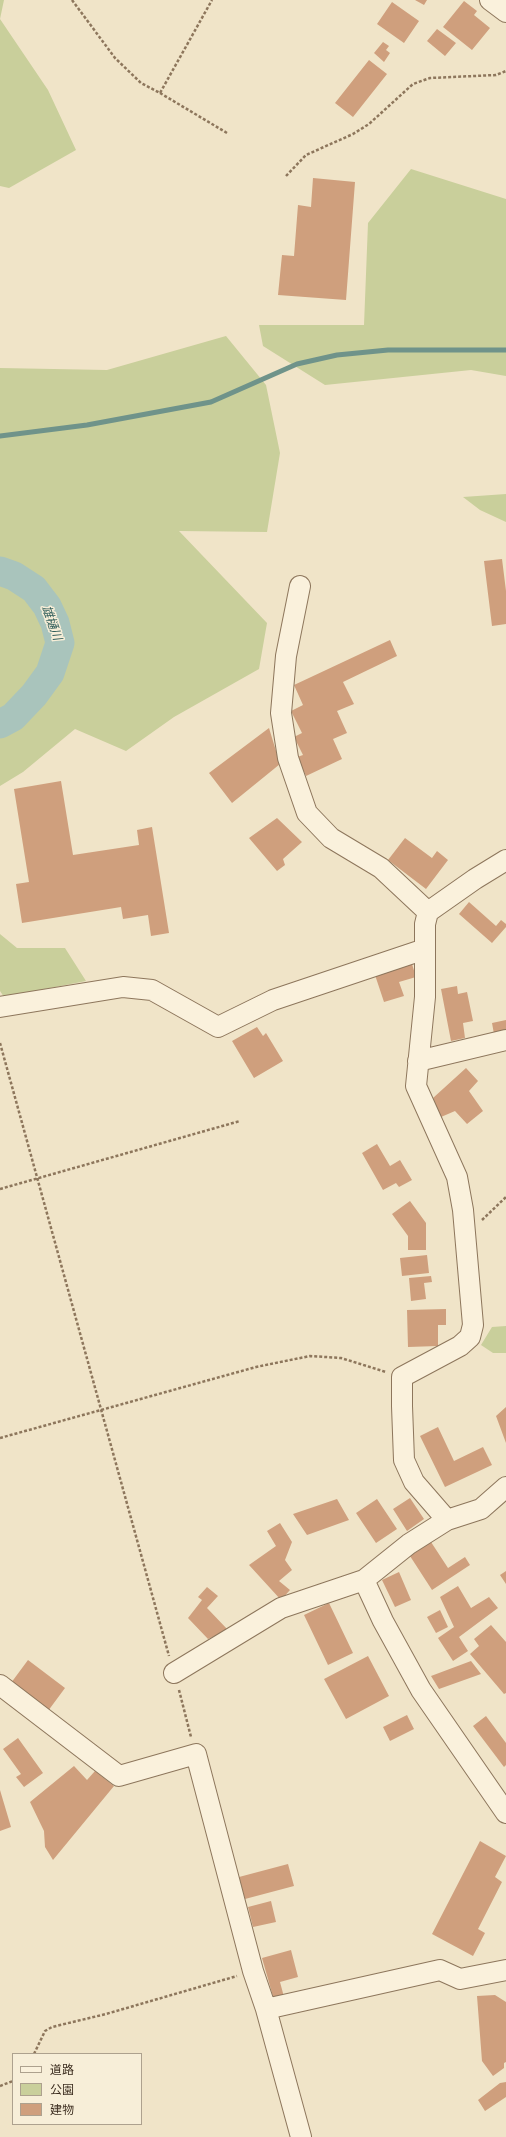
<!DOCTYPE html>
<html>
<head>
<meta charset="utf-8">
<style>
  body { margin:0 }
  #map { position:relative; width:506px; height:2137px; overflow:hidden; background:#f0e4c8; font-family:"Source Serif 4","Noto Sans JP",serif }
  canvas { display:block }
  .legend { position:absolute; left:12px; top:2053px; width:130px; height:72px; box-sizing:border-box; background:#f7eed8; border:1px solid #ada18e; margin:0; padding:5px 7px; list-style:none; font-size:12px; color:#3d2e20 }
  .legend li { display:flex; align-items:center; gap:8px; height:20px }
  .legend b { width:20px; border:1px solid #ada18e }
</style>
</head>
<body>
<div id="map">
<canvas width="506" height="2137"></canvas>
<ul class="legend">
<li><b style="height:5px;background:#faf1dc"></b>道路</li>
<li><b style="height:11px;background:#c9cf9b"></b>公園</li>
<li><b style="height:11px;background:#cf9f7d"></b>建物</li>
</ul>
</div>
<script>
const c = document.querySelector('canvas').getContext('2d');
c.lineJoin = 'round';
function fillPath(path, color) { c.fillStyle = color; c.fill(path, 'evenodd'); }
const poly = rows => new Path2D(rows.map(r => 'M' + r).join(''));
function trace(path, color, width, dash) { c.strokeStyle = color; c.lineWidth = width; c.lineCap = dash ? 'butt' : 'round'; c.setLineDash(dash || []); c.stroke(path); }
function label(font, color, halo, rows, align = 'center') {
  c.font = font + ' "Source Serif 4","Noto Sans JP",serif'; c.lineWidth = 3; c.setLineDash([]); c.textBaseline = 'middle'; c.strokeStyle = halo; c.fillStyle = color; for (const [text, x, y, turn = 0] of rows) {
    c.save(); c.translate(x, y); c.rotate((+turn || 0) * Math.PI / 180); c.textAlign = isNaN(turn) ? turn : align; if (halo) c.strokeText(text, 0, 0); c.fillText(text, 0, 0); c.restore();
  }
}
const green = poly([
  [0,0,4,0,0,19,48,90,76,150,9,188,0,186],
  [411,169,506,199,506,376,471,370,325,385,263,346,259,325,364,325,368,223],
  [226,336,266,385,280,453,267,532,179,531,267,623,259,669,174,717,126,751,75,729,23,772,0,786,0,368,107,370],
  [506,494,506,522,480,510,463,497],
  [0,934,17,948,65,948,86,981,4,997,0,991],
  [506,1326,506,1353,493,1353,481,1345,492,1327]
]);
const stream = poly([
  [0,436,87,425,211,402,297,364,337,355,388,350,506,350]
]);
const river = poly([
  [0,571,14,576,34,589,47,606,55,623,60,643,50,673,34,695,13,717,0,724]
]);
const building = poly([
  [415,0,427,0,424,5],
  [464,1,477,11,474,15,490,28,472,50,443,27],
  [392,2,419,21,404,43,377,24],
  [437,29,456,43,445,56,427,41],
  [383,42,389,46,386,50,390,53,384,62,374,53],
  [369,60,387,74,353,117,335,103],
  [313,178,355,182,346,300,278,295,282,255,294,256,298,205,311,207],
  [502,559,506,591,506,624,492,626,484,561],
  [390,640,397,656,343,682,354,704,337,711,347,733,333,739,342,759,306,776,297,757,303,755,294,737,302,733,291,711,303,705,294,685],
  [269,728,280,764,232,803,209,773],
  [61,781,73,855,139,845,137,830,152,827,169,933,151,936,148,915,123,919,121,907,22,923,16,884,29,882,14,789],
  [277,818,302,842,283,859,285,865,277,871,249,838],
  [405,838,432,858,437,851,448,860,426,889,388,860],
  [469,902,496,926,501,920,506,924,506,927,492,943,459,914],
  [412,964,416,977,399,982,404,996,384,1002,375,975],
  [457,986,458,994,467,992,473,1021,463,1023,465,1038,451,1041,441,989],
  [506,1020,506,1032,494,1034,492,1023],
  [257,1027,263,1036,266,1033,283,1061,254,1078,232,1041],
  [466,1068,478,1081,469,1091,483,1111,467,1124,455,1111,441,1117,433,1098],
  [377,1144,390,1166,400,1160,412,1180,399,1187,396,1183,383,1190,362,1153],
  [410,1201,426,1223,426,1250,408,1250,408,1236,392,1214],
  [427,1255,429,1273,402,1276,400,1258],
  [431,1276,432,1282,424,1283,426,1299,411,1301,409,1278],
  [446,1309,446,1325,438,1325,438,1346,408,1347,407,1310],
  [506,1407,506,1443,496,1416],
  [438,1427,454,1461,483,1447,492,1465,445,1487,420,1436],
  [410,1498,424,1519,407,1531,393,1509],
  [337,1499,349,1520,307,1535,293,1514],
  [377,1499,397,1529,376,1543,356,1513],
  [280,1523,292,1542,285,1560,292,1570,279,1581,290,1590,281,1600,249,1565,276,1546,267,1531],
  [431,1542,448,1568,465,1557,470,1565,432,1590,410,1556],
  [506,1571,506,1584,500,1575],
  [399,1572,411,1600,395,1607,382,1580],
  [458,1586,471,1608,489,1597,498,1608,459,1637,468,1651,453,1661,438,1638,454,1627,440,1597],
  [207,1587,218,1596,207,1608,228,1630,208,1639,188,1618,202,1600,198,1597],
  [329,1603,353,1653,328,1665,304,1615],
  [440,1610,448,1627,436,1633,427,1617],
  [491,1625,506,1642,506,1693,504,1694,470,1654,479,1646,474,1639],
  [368,1656,389,1696,346,1719,324,1679],
  [28,1660,65,1688,48,1711,11,1683],
  [471,1661,481,1674,439,1689,431,1676],
  [407,1715,414,1729,390,1741,383,1727],
  [486,1716,506,1743,506,1765,504,1767,473,1726],
  [18,1738,43,1773,24,1787,16,1777,21,1774,3,1749],
  [74,1766,87,1780,95,1771,114,1786,53,1860,45,1847,44,1831,30,1802],
  [0,1790,11,1827,0,1831],
  [480,1841,506,1856,495,1877,502,1882,478,1929,485,1933,473,1956,432,1934],
  [288,1864,294,1886,245,1899,239,1877],
  [271,1901,276,1922,253,1927,248,1907],
  [291,1950,298,1977,280,1982,284,1997,274,2000,262,1958],
  [495,1995,506,2002,506,2062,504,2063,504,2068,493,2076,482,2061,477,1996],
  [506,2082,506,2097,485,2111,478,2100,500,2083]
]);
const path = poly([
  [72,0,115,58,141,83,160,93,212,0],
  [160,93,227,133],
  [286,176,306,155,353,134,369,124,413,84,430,78,496,75,506,71],
  [0,1043,169,1656],
  [0,1189,240,1121],
  [482,1220,506,1197],
  [0,1438,256,1367,310,1356,341,1358,386,1372],
  [179,1690,191,1737],
  [34,2054,45,2031,52,2027,106,2014,237,1976],
  [0,2086,13,2081]
]);
const minor = poly([
  [490,0,506,12],
  [300,586,286,656,281,713,288,758,307,813,331,838,381,868,428,912],
  [0,1007,123,987,152,990,218,1027,273,1000,425,949],
  [418,1061,506,1040],
  [447,1520,414,1482,404,1460,402,1406,402,1377,460,1346,470,1337,473,1325,463,1210,457,1177,416,1086,425,997,425,924,428,912,475,879,506,860],
  [364,1580,383,1621,421,1690,506,1813],
  [174,1673,281,1608,364,1580,409,1544,447,1520,481,1509,506,1487],
  [0,1685,119,1776,196,1754,253,1971,266,2009,301,2137],
  [266,2009,440,1970,460,1979,506,1970]
]);
const waterNames = [
  ["雄樋川",51,623,70]
];
fillPath(green, '#c9cf9b');
trace(stream, '#6f938a', 5);
trace(river, '#a9c4bc', 29);
fillPath(building, '#cf9f7d');
trace(minor, '#8d765c', 22);
trace(path, '#8d765c', 2.5, [3, 2]);
trace(minor, '#faf1dc', 20);
label('italic 12px', '#2f5d5a', '#f7eed8', waterNames);
</script>
</body>
</html>
